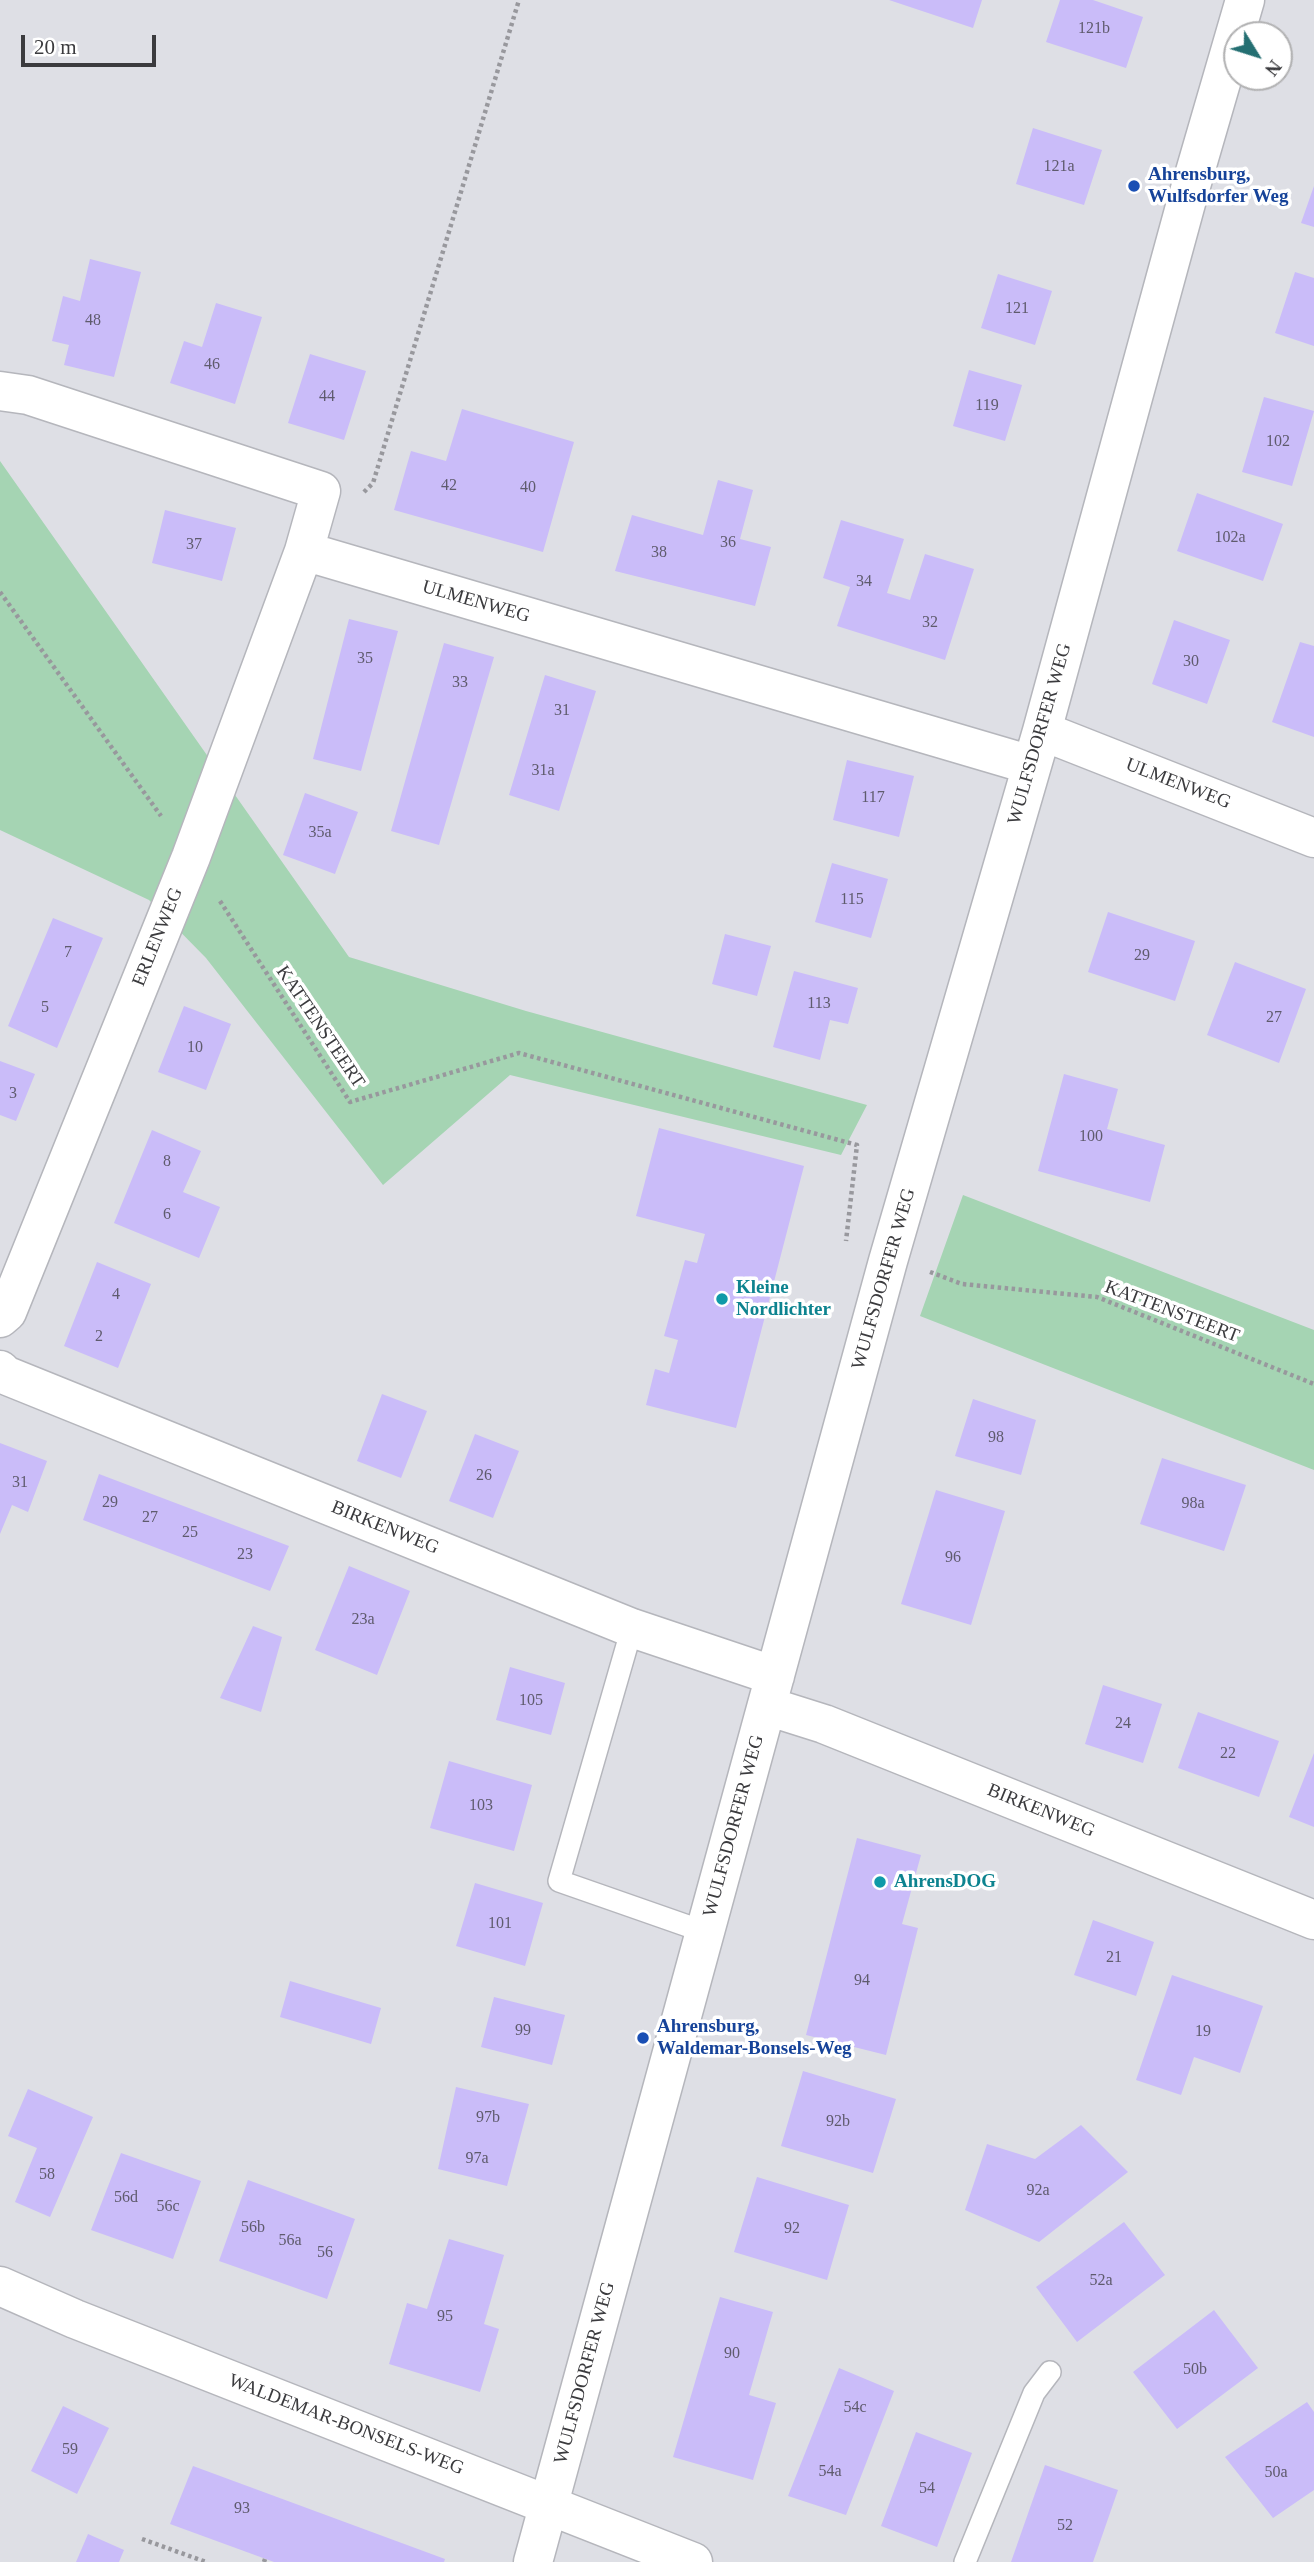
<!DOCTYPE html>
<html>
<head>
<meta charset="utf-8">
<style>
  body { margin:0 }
  #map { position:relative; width:1314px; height:2562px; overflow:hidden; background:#dedfe5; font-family:"Times New Roman",serif }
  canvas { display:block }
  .north { position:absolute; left:1223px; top:21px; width:70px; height:70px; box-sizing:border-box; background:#fff; border:2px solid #b1b1b2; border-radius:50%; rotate:128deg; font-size:19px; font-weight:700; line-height:28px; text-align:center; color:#3b3b3e }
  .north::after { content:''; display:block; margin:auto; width:24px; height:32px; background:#246f72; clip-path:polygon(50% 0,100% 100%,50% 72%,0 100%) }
  .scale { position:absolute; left:21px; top:35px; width:135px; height:32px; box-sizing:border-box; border:4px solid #3b3b3e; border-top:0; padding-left:9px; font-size:21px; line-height:24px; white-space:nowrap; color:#3b3b3e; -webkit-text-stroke:5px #fff; paint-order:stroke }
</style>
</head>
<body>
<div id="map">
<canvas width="1314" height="2562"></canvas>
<div class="north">N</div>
<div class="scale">20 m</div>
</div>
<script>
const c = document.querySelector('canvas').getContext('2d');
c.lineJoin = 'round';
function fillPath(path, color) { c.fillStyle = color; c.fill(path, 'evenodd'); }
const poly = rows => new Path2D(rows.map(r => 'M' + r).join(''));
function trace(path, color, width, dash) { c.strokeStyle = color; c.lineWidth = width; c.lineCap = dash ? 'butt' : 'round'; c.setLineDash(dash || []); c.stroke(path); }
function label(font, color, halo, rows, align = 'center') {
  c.font = font + ' "Times New Roman",serif'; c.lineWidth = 7; c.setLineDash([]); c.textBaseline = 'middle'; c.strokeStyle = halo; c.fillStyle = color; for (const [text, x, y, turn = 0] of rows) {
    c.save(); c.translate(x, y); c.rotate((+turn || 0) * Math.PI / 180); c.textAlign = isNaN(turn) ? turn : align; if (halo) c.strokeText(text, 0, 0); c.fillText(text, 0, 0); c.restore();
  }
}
const green = poly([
  [0,461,349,957,526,1011,867,1105,841,1155,510,1075,383,1185,206,958,149,900,0,830],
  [963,1195,1314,1330,1314,1470,920,1316]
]);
const building = poly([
  [889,0,982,0,973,28],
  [1060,0,1093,0,1143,17,1126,68,1046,42],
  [1033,128,1102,150,1084,205,1016,184],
  [1314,186,1314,227,1301,223],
  [90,259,141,272,114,377,64,365,69,345,52,341,63,296,80,301],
  [1295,272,1314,278,1314,346,1275,333],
  [998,274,1052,291,1035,345,981,328],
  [216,303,262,317,235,404,170,383,184,341,202,347],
  [310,354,366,371,344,440,288,423],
  [969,370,1022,385,1005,441,953,426],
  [1264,397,1314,411,1292,486,1242,472],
  [462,409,574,442,543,552,394,510,411,451,446,461],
  [718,480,753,490,740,539,771,547,755,606,615,571,632,515,703,535],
  [1197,493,1283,524,1263,581,1177,551],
  [165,510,236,528,222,581,152,563],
  [841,520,904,539,887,593,910,600,925,554,974,569,945,660,837,626,850,587,823,578],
  [349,619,398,631,361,771,313,759],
  [1174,620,1230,640,1207,704,1152,684],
  [1300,642,1314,646,1314,737,1272,722],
  [444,643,494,657,439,845,391,831],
  [545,675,596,691,559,811,509,795],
  [847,760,914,776,899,837,833,820],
  [305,793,358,812,335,874,283,855],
  [832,863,888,879,871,938,815,922],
  [1108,912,1195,941,1175,1001,1088,972],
  [53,918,103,938,57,1048,8,1026],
  [725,934,771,946,757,996,712,984],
  [1235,962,1306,989,1279,1063,1207,1035],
  [794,971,858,988,848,1024,830,1020,820,1060,773,1047],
  [184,1006,231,1024,206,1090,158,1072],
  [0,1061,35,1074,16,1121,0,1115],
  [1064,1074,1118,1089,1107,1129,1165,1145,1150,1202,1038,1171],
  [659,1128,804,1166,736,1428,646,1405,655,1369,669,1373,678,1340,664,1336,685,1260,697,1263,705,1234,636,1216],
  [152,1130,201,1151,183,1192,220,1207,199,1258,114,1223],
  [97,1262,151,1284,118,1368,64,1346],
  [382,1394,427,1411,401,1478,357,1461],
  [973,1399,1036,1420,1021,1475,955,1456],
  [475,1434,519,1451,493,1518,449,1501],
  [0,1443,47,1461,28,1512,12,1505,0,1534],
  [1162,1458,1246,1485,1224,1551,1140,1524],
  [99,1474,289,1546,270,1591,83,1520],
  [936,1490,1005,1511,971,1625,901,1604],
  [349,1566,410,1591,377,1675,315,1650],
  [253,1626,282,1637,261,1712,220,1698],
  [510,1667,565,1683,551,1735,496,1720],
  [1103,1685,1162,1704,1143,1763,1085,1744],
  [1198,1712,1279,1741,1259,1797,1178,1768],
  [1314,1753,1314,1827,1289,1817],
  [449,1761,532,1785,514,1851,430,1828],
  [857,1838,921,1855,902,1924,918,1928,886,2055,806,2035],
  [475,1883,543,1903,525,1966,456,1946],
  [1093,1920,1154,1942,1136,1996,1074,1975],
  [1172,1975,1263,2006,1240,2073,1194,2057,1181,2095,1136,2080],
  [290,1981,381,2008,371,2044,280,2017],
  [494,1997,565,2015,552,2065,481,2047],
  [803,2071,896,2099,873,2173,781,2146],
  [456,2087,529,2104,507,2186,438,2169],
  [28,2089,93,2117,50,2217,15,2202,37,2148,8,2136],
  [1081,2125,1128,2172,1039,2242,965,2210,987,2144,1035,2159],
  [121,2153,201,2181,173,2259,91,2230],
  [757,2177,849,2205,827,2280,734,2252],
  [248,2180,355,2219,327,2299,219,2261],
  [1124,2222,1165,2275,1077,2342,1036,2287],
  [449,2239,504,2255,484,2324,499,2329,480,2392,389,2364,407,2303,427,2309],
  [720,2297,773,2312,749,2395,776,2403,753,2480,673,2457],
  [1214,2310,1258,2368,1177,2429,1133,2372],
  [839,2368,894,2391,846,2515,788,2496],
  [1307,2402,1314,2412,1314,2490,1273,2518,1225,2457],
  [63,2406,109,2428,77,2494,31,2471],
  [916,2432,972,2453,937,2547,881,2526],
  [1045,2465,1118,2490,1093,2562,1011,2562],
  [193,2466,445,2559,444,2562,274,2562,170,2524],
  [88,2534,124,2550,119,2562,76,2562]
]);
const path = poly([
  [364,492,373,483,519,0],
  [0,592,161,816],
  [220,901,350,1102,519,1053,857,1145,846,1241],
  [930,1272,962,1284,1097,1297,1314,1384],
  [142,2539,206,2562],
  [264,2562,265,2559]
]);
const lane = poly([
  [632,1628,559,1881,705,1932],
  [965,2562,1034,2393,1050,2372]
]);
const street = poly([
  [0,391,28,395,321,491,304,551,1031,765],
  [1042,731,1314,838],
  [0,1318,7,1312,191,857,304,551],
  [0,1370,5,1375,632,1628,775,1676],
  [767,1706,824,1724,1314,1920],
  [0,2286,75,2319,693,2562],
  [533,2562,888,1261,1042,731,1186,203,1245,0]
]);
const markers = [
  [1134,186,7,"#1a4fb4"],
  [722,1299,7,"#0f9aa8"],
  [880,1882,7,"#0f9aa8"],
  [643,2038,7,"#1a4fb4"]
];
const numberNames = [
  ["121b",1094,29],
  ["121a",1059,167],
  ["121",1017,309],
  ["48",93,321],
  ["46",212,365],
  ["44",327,397],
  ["119",987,406],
  ["102",1278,442],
  ["42",449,486],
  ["40",528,488],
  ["102a",1230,538],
  ["36",728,543],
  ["37",194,545],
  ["38",659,553],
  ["34",864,582],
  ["32",930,623],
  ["35",365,659],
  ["30",1191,662],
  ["33",460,683],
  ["31",562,711],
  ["31a",543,771],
  ["117",873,798],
  ["35a",320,833],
  ["115",852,900],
  ["7",68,953],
  ["29",1142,956],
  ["113",819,1004],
  ["5",45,1008],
  ["27",1274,1018],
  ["10",195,1048],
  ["3",13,1094],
  ["100",1091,1137],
  ["8",167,1162],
  ["6",167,1215],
  ["4",116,1295],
  ["2",99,1337],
  ["98",996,1438],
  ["26",484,1476],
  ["31",20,1483],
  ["29",110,1503],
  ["98a",1193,1504],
  ["27",150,1518],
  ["25",190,1533],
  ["23",245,1555],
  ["96",953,1558],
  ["23a",363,1620],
  ["105",531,1701],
  ["24",1123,1724],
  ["22",1228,1754],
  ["103",481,1806],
  ["101",500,1924],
  ["21",1114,1958],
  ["94",862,1981],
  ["99",523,2031],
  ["19",1203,2032],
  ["97b",488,2118],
  ["92b",838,2122],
  ["97a",477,2159],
  ["58",47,2175],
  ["92a",1038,2191],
  ["56d",126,2198],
  ["56c",168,2207],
  ["56b",253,2228],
  ["92",792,2229],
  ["56a",290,2241],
  ["56",325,2253],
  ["52a",1101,2281],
  ["95",445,2317],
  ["90",732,2354],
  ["50b",1195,2370],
  ["54c",855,2408],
  ["59",70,2450],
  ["54a",830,2472],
  ["50a",1276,2473],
  ["54",927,2489],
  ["93",242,2509],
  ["52",1065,2526]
];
const transitNames = [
  ["Ahrensburg,",1148,175],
  ["Wulfsdorfer Weg",1148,197],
  ["Ahrensburg,",657,2027],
  ["Waldemar-Bonsels-Weg",657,2049]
];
const streetNames = [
  ["ULMENWEG",476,602,16],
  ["WULFSDORFER WEG",1040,734,-74],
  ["ULMENWEG",1178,784,21],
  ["ERLENWEG",158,937,-68],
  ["KATTENSTEERT",320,1027,56],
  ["WULFSDORFER WEG",884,1279,-74],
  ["KATTENSTEERT",1172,1312,21],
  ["BIRKENWEG",385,1528,22],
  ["BIRKENWEG",1041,1811,22],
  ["WULFSDORFER WEG",734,1826,-75],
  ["WULFSDORFER WEG",585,2373,-75],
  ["WALDEMAR-BONSELS-WEG",346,2425,21]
];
const cultureNames = [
  ["Kleine",736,1288],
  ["Nordlichter",736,1310],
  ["AhrensDOG",894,1882]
];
fillPath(green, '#a5d4b3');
fillPath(building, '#cabcf9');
trace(lane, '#b5b6bc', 24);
trace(street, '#b5b6bc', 41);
trace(path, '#98989d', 4.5, [3.5, 3.5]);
trace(lane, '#fff', 21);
trace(street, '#fff', 38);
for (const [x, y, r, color] of markers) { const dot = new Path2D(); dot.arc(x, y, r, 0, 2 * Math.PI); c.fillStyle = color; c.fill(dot); trace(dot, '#fff', 2.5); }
label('16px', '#5f5b6d', null, numberNames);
label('bold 19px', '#164399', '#fff', transitNames, 'left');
label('19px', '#3b3b3e', '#fff', streetNames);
label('bold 19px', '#0d838f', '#fff', cultureNames, 'left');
</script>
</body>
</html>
